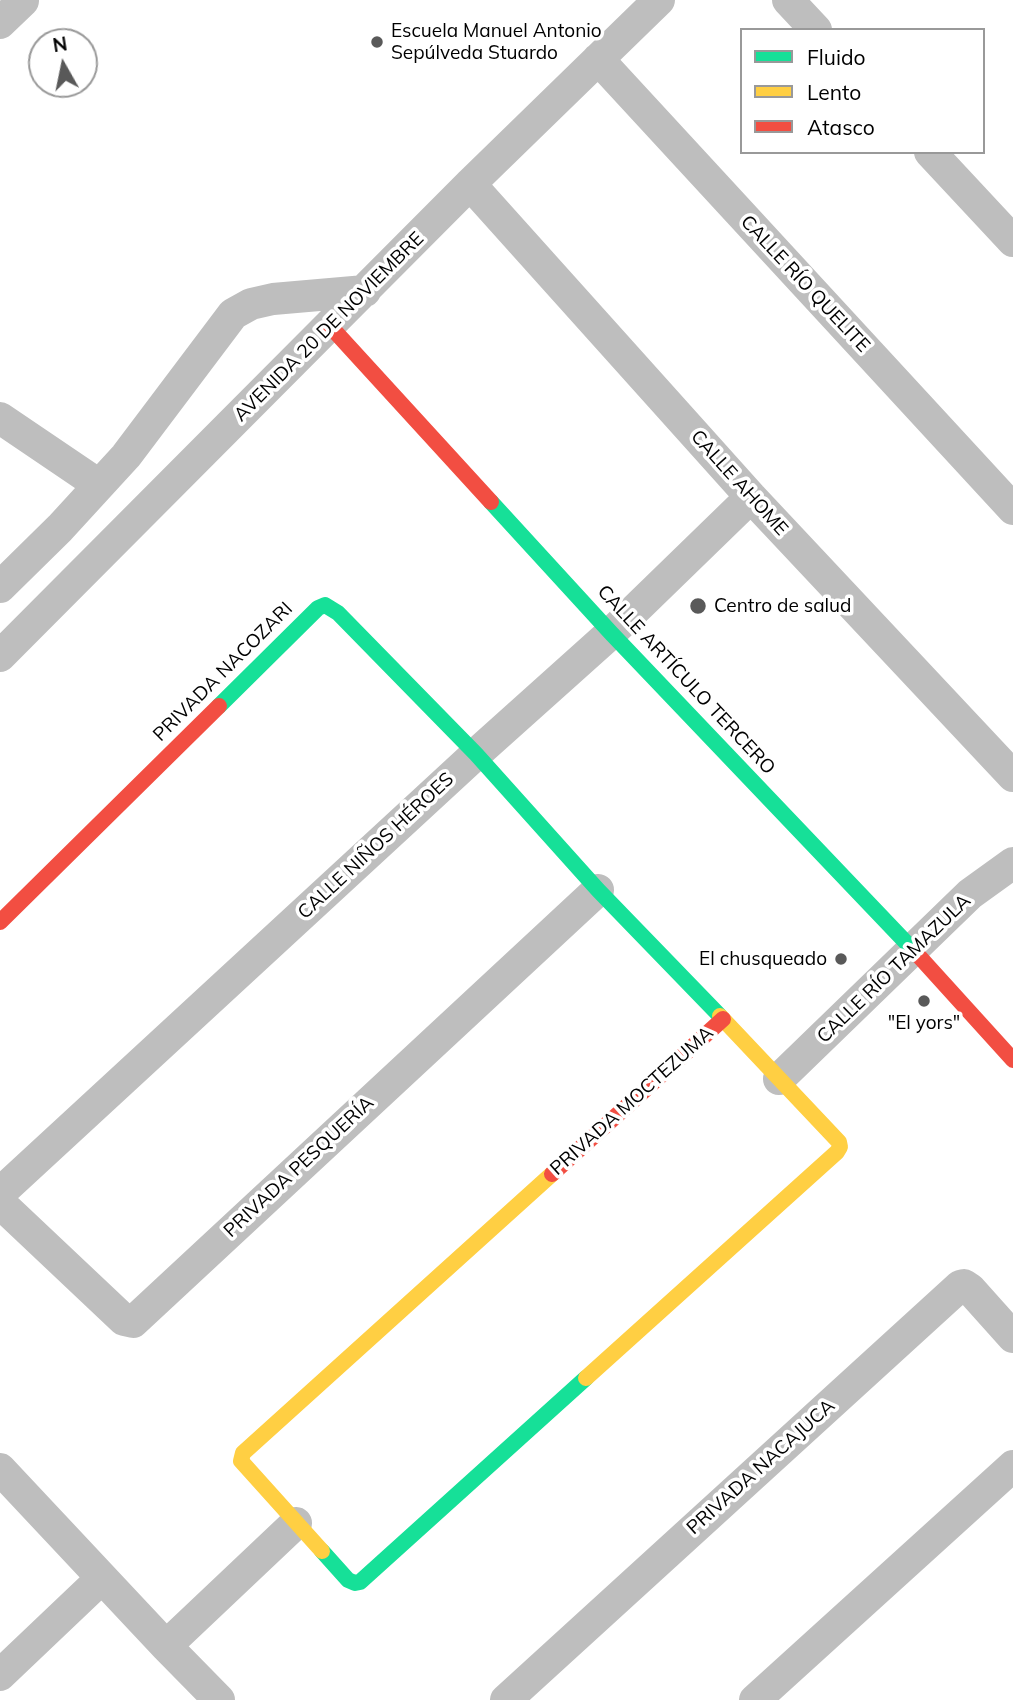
<!DOCTYPE html>
<html>
<head>
<meta charset="utf-8">
<style>
  body { margin:0 }
  #map { position:relative; width:1013px; height:1700px; overflow:hidden; background:#fff; font-family:Mulish,sans-serif }
  canvas { display:block }
  .legend { position:absolute; left:740px; top:28px; width:245px; height:126px; box-sizing:border-box; background:#fff; border:2px solid #999; margin:0; padding:9px 12px; list-style:none; font-size:21px; color:#000 }
  .legend li { display:flex; align-items:center; gap:14px; height:35px }
  .legend b { width:35px; border:2px solid #999 }
  .north { position:absolute; left:28px; top:28px; width:70px; height:70px; box-sizing:border-box; background:#fff; border:2px solid #999; border-radius:50%; rotate:351deg; font-size:19px; font-weight:700; line-height:28px; text-align:center; color:#000 }
  .north::after { content:''; display:block; margin:auto; width:24px; height:32px; background:#595959; clip-path:polygon(50% 0,100% 100%,50% 72%,0 100%) }
</style>
</head>
<body>
<div id="map">
<canvas width="1013" height="1700"></canvas>
<ul class="legend">
<li><b style="height:9px;background:#16e098"></b>Fluido</li>
<li><b style="height:9px;background:#ffcf43"></b>Lento</li>
<li><b style="height:9px;background:#f24e42"></b>Atasco</li>
</ul>
<div class="north">N</div>
</div>
<script>
const c = document.querySelector('canvas').getContext('2d');
c.lineJoin = 'round';
const poly = rows => new Path2D(rows.map(r => 'M' + r).join(''));
function trace(path, color, width, dash) { c.strokeStyle = color; c.lineWidth = width; c.lineCap = dash ? 'butt' : 'round'; c.setLineDash(dash || []); c.stroke(path); }
function label(font, color, halo, rows, align = 'center') {
  c.font = font + ' Mulish,sans-serif'; c.lineWidth = 7; c.setLineDash([]); c.textBaseline = 'middle'; c.strokeStyle = halo; c.fillStyle = color; for (const [text, x, y, turn = 0] of rows) {
    c.save(); c.translate(x, y); c.rotate((+turn || 0) * Math.PI / 180); c.textAlign = isNaN(turn) ? turn : align; if (halo) c.strokeText(text, 0, 0); c.fillText(text, 0, 0); c.restore();
  }
}
const street = poly([
  [788,0,816,30],
  [0,23,23,1],
  [598,59,1013,509],
  [930,152,1013,241],
  [470,184,751,497,1013,776],
  [0,418,99,485],
  [0,587,60,528,126,456,233,314,251,304,273,299,365,291],
  [0,656,470,184,659,0],
  [779,1079,970,894,1013,863],
  [0,1193,476,754,611,633,751,497],
  [0,1203,124,1320,133,1322,598,890],
  [0,1469,166,1646,219,1700],
  [166,1646,296,1523],
  [0,1675,102,1578],
  [506,1700,960,1286,964,1285,970,1289,1013,1337],
  [755,1700,1013,1466]
]);
const fast = poly([
  [491,502,611,633,917,954],
  [219,706,318,608,325,605,338,613,476,754,598,890,720,1016],
  [322,1551,348,1580,355,1583,360,1582,586,1378]
]);
const slow = poly([
  [586,1378,837,1152,840,1147,839,1142,720,1016],
  [322,1551,241,1461,243,1453,552,1174]
]);
const jam = poly([
  [330,326,491,502],
  [0,922,219,706],
  [917,954,1013,1060],
  [552,1174,723,1019]
]);
const markers = [
  [377,42,7,"#595959"],
  [698,606,9,"#595959"],
  [841,959,7,"#595959"],
  [924,1001,7,"#595959"]
];
const poiNames = [
  ["Escuela Manuel Antonio",391,31],
  ["Sepúlveda Stuardo",391,53],
  ["Centro de salud",714,606],
  ["El chusqueado",827,959,"right"],
  ["\"El yors\"",924,1023,"center"]
];
const streetNames = [
  ["CALLE RÍO QUELITE",805,284,47],
  ["AVENIDA 20 DE NOVIEMBRE",329,327,-45],
  ["CALLE AHOME",739,483,48],
  ["PRIVADA NACOZARI",223,672,-45],
  ["CALLE ARTÍCULO TERCERO",686,680,47],
  ["CALLE NIÑOS HÉROES",376,846,-43],
  ["CALLE RÍO TAMAZULA",894,969,-44],
  ["PRIVADA MOCTEZUMA",632,1101,-42],
  ["PRIVADA PESQUERÍA",299,1167,-43],
  ["PRIVADA NACAJUCA",761,1467,-42]
];
trace(street, '#bebebe', 32);
trace(fast, '#16e098', 16);
trace(slow, '#ffcf43', 16);
trace(jam, '#f24e42', 16);
for (const [x, y, r, color] of markers) { const dot = new Path2D(); dot.arc(x, y, r, 0, 2 * Math.PI); c.fillStyle = color; c.fill(dot); trace(dot, '#fff', 2.5); }
label('19px', '#000', '#fff', poiNames, 'left');
label('19px', '#000', '#fff', streetNames);
</script>
</body>
</html>
